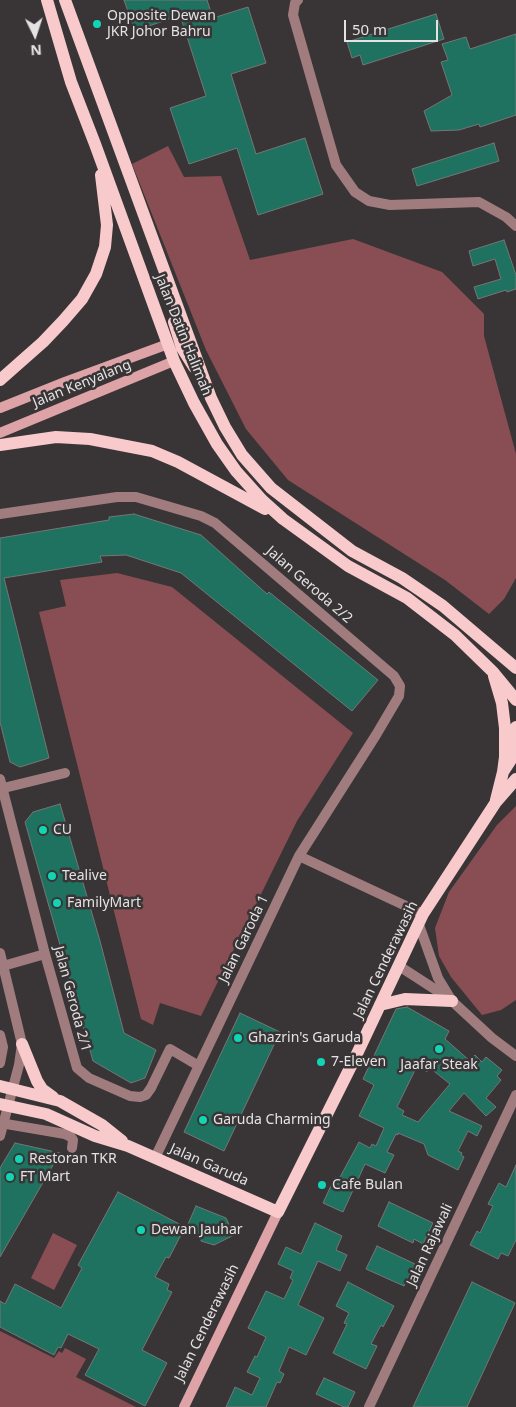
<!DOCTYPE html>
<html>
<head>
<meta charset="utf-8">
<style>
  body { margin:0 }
  #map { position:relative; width:516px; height:1407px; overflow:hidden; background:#393536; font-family:"Noto Sans",sans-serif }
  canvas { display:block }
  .north { position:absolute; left:10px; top:10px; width:50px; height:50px; -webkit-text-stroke:4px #393536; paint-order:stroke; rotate:176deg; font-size:14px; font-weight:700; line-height:20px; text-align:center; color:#e4e2e2 }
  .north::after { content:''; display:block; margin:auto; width:18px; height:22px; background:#e4e2e2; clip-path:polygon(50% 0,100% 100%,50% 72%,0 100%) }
  .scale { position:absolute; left:344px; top:20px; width:94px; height:22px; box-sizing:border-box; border:2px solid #e4e2e2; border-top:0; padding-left:6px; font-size:15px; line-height:18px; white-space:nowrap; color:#e4e2e2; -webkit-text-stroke:4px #393536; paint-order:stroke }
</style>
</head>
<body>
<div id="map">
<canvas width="516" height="1407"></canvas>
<div class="north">N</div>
<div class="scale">50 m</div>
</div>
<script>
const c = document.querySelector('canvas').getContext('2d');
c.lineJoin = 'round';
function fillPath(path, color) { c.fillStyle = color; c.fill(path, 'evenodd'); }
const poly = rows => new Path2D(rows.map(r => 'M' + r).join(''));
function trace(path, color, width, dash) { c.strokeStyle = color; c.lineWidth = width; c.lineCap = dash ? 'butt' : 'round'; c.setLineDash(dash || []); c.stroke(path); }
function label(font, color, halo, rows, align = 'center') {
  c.font = font + ' "Noto Sans",sans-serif'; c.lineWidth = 5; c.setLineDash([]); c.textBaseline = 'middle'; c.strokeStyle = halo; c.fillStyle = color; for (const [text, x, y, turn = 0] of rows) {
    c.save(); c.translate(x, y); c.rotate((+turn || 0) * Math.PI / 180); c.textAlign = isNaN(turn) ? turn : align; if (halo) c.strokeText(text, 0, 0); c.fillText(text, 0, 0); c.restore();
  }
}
const green = poly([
  [168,146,184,177,221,176,250,260,353,239,442,272,484,314,484,336,516,454,516,578,504,599,489,614,445,580,288,480,246,429,206,350,132,164],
  [117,573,172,587,353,733,297,821,201,1016,160,1003,153,1025,141,1019,39,612,66,606,60,580],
  [516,806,516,1000,501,1010,482,1015,451,977,439,956,435,928,449,892,497,825],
  [53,1233,77,1245,54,1290,31,1278],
  [0,1331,54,1358,59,1351,62,1353,65,1348,86,1359,76,1377,136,1407,0,1407]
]);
const building = poly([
  [124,0,207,0,213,18,248,7,266,63,231,74,256,154,305,138,323,194,258,215,237,148,189,164,170,108,206,96,180,15,135,31,124,0],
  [436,14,444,39,363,65,360,55,352,58,347,42,436,14],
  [516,34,516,115,480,127,479,124,459,130,431,131,424,111,452,95,441,62,448,60,442,44,466,37,470,49,516,34],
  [494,143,499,161,417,186,412,169,494,143],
  [504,240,516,275,516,289,507,292,506,290,478,299,474,287,501,279,495,259,473,266,469,251,504,240],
  [134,514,201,535,267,594,269,592,378,680,352,711,181,573,126,555,100,556,102,562,4,578,49,758,20,767,10,762,0,722,0,538,109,520,109,517,134,514],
  [60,804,100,941,124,1033,156,1050,145,1078,131,1083,93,1061,25,822,33,812,60,804],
  [407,1007,449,1031,445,1039,470,1061,475,1055,482,1062,486,1057,502,1070,497,1076,501,1080,486,1098,496,1107,486,1116,464,1093,449,1111,482,1126,477,1136,468,1131,458,1151,462,1153,461,1155,464,1157,458,1170,428,1155,424,1144,398,1133,398,1135,396,1134,387,1152,394,1155,385,1173,365,1164,343,1212,323,1203,335,1177,339,1179,359,1142,370,1148,372,1144,376,1146,384,1128,359,1116,374,1085,363,1079,396,1009,407,1007],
  [418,1064,427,1072,430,1068,450,1084,418,1122,402,1115,404,1111,397,1107,418,1064],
  [240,1013,280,1032,224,1151,184,1132,240,1013],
  [15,1143,60,1153,0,1257,0,1168,15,1143],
  [516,1165,516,1240,508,1256,501,1253,498,1259,470,1245,477,1231,480,1233,493,1206,488,1204,499,1183,506,1187,516,1165],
  [118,1192,185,1227,169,1258,166,1257,155,1277,169,1284,167,1290,172,1292,142,1350,167,1363,145,1406,85,1375,99,1349,68,1334,61,1348,58,1347,54,1355,0,1327,0,1301,5,1304,15,1284,61,1308,82,1268,78,1265,118,1192],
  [389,1202,433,1223,423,1244,414,1239,413,1243,378,1226,389,1202],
  [196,1206,226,1218,234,1235,214,1245,201,1241,201,1238,185,1231,196,1206],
  [315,1223,342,1236,336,1250,347,1255,340,1271,318,1261,298,1305,324,1318,306,1355,289,1347,279,1371,284,1374,280,1383,277,1382,266,1407,226,1407,235,1387,252,1395,260,1378,247,1372,255,1356,257,1357,266,1337,248,1328,266,1291,284,1299,293,1280,290,1278,293,1271,278,1264,286,1247,301,1254,315,1223],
  [377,1246,415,1264,404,1286,366,1269,377,1246],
  [348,1282,394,1306,383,1327,381,1325,371,1344,377,1346,366,1369,333,1353,347,1324,344,1323,349,1313,336,1306,348,1282],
  [472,1282,515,1303,467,1407,413,1407,472,1282],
  [324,1378,355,1392,348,1407,344,1407,316,1394,324,1378]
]);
const street = poly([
  [298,0,295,3,293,15,336,165,355,192,369,201,390,205,479,202,506,217,516,226],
  [0,514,117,497,136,497,201,516,215,523,394,676,400,686,399,696,376,735,299,856,155,1158],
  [0,779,45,954,77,1068,89,1078,130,1096,140,1097,146,1095,151,1088,170,1049,199,1066],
  [0,789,65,773],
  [299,856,423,914],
  [419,925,438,978,452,1001,492,1038,516,1056],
  [0,953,22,1044,19,1065,0,1136],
  [3,966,45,954],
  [399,966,450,999],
  [0,1035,3,1047,0,1063],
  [0,1123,65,1134,71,1137,73,1140,72,1148],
  [369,1407,516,1095]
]);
const secondary = poly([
  [0,408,65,382,168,344],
  [0,433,174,361],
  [184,1407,278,1212]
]);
const primary = poly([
  [47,0,71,82,95,144,174,361,194,403,217,444,236,471,262,500,283,519,348,566,407,598,455,635,493,672,516,700],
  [65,0,211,398,225,427,242,455,271,488,352,551,402,578,443,606,516,668],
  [174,322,182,348,194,367],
  [0,380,43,342,63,321,82,299,96,274,105,247,107,225,101,175],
  [0,445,56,437,90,439,152,451,178,462,265,509],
  [494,676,502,703,505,728,505,757,503,772],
  [509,750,516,727],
  [496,800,503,772,516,752],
  [380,1005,405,999,452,1001],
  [22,1044,37,1081,42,1089,53,1097],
  [0,1086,60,1101,102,1125,122,1141],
  [0,1104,46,1114,95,1136,128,1146,278,1212,355,1058,423,914,496,802,516,779]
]);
const markers = [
  [97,24,5,"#12d5b4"],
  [43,830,5,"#12d5b4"],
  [52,876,5,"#12d5b4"],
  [57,903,5,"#12d5b4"],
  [238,1038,5,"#12d5b4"],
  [439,1049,5,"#12d5b4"],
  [321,1062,5,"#12d5b4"],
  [203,1120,5,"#12d5b4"],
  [19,1159,5,"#12d5b4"],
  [10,1177,5,"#12d5b4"],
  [322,1185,5,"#12d5b4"],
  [141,1230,5,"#12d5b4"]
];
const poiNames = [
  ["Opposite Dewan",107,16],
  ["JKR Johor Bahru",107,32],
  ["CU",53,830],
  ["Tealive",62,876],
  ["FamilyMart",67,903],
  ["Ghazrin's Garuda",248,1038],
  ["7-Eleven",331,1062],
  ["Jaafar Steak",439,1065,"center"],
  ["Garuda Charming",213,1120],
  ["Restoran TKR",29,1159],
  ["FT Mart",20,1177],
  ["Cafe Bulan",332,1185],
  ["Dewan Jauhar",151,1230]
];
const streetNames = [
  ["Jalan Datin Halimah",183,335,68],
  ["Jalan Kenyalang",82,384,-22],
  ["Jalan Geroda 2/2",309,585,41],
  ["Jalan Garoda 1",244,939,-64],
  ["Jalan Cenderawasih",386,960,-64],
  ["Jalan Geroda 2/1",72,999,75],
  ["Jalan Garuda",209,1165,24],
  ["Jalan Rajawali",430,1245,-65],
  ["Jalan Cenderawasih",207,1323,-64]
];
fillPath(green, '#894e53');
fillPath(building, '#1f7160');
trace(building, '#747776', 1);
trace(street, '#a17c7e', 10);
trace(secondary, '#dda3a6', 10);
trace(primary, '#f8cacc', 12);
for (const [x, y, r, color] of markers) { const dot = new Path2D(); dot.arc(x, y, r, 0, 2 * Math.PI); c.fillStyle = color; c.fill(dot); trace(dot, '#393536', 2); }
label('14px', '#e4e2e2', '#393536', poiNames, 'left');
label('14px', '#e4e2e2', '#393536', streetNames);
</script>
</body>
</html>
